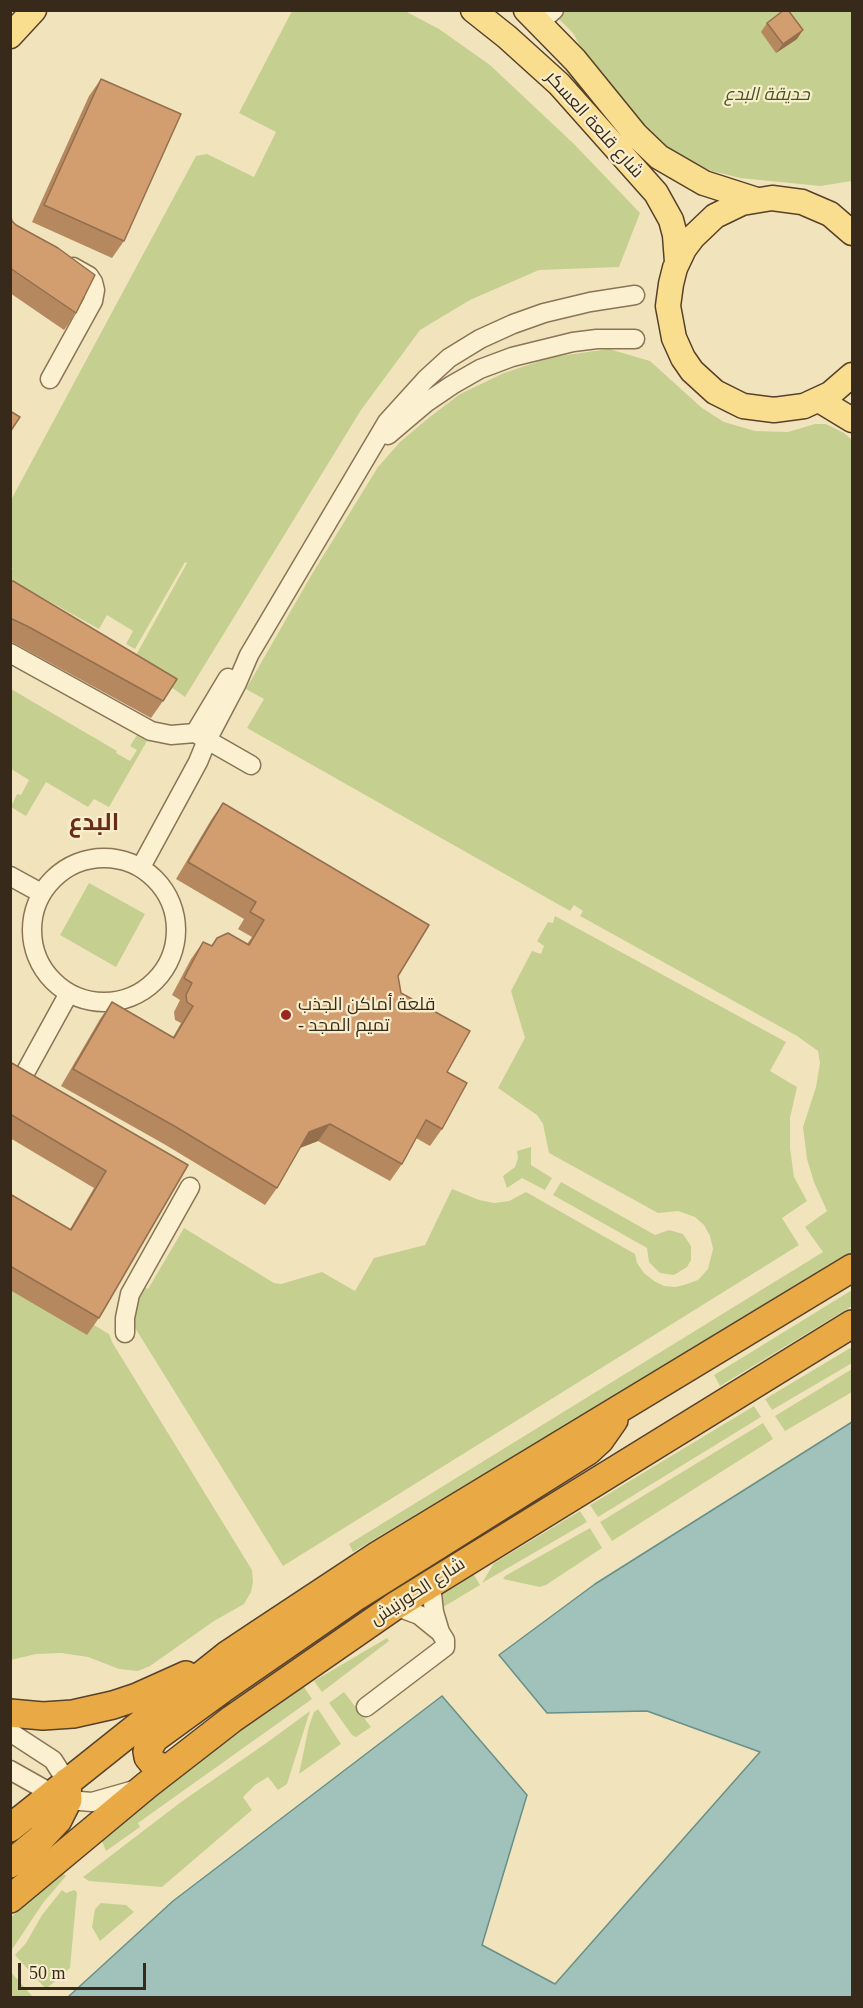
<!DOCTYPE html>
<html>
<head>
<meta charset="utf-8">
<style>
  body { margin:0 }
  #map { position:relative; width:863px; height:2008px; overflow:hidden; background:#f1e4bd; font-family:"Times New Roman",serif }
  canvas { display:block }
  .frame { position:absolute; inset:0; border:12px solid #382a1b; pointer-events:none }
  .scale { position:absolute; left:18px; top:1963px; width:128px; height:27px; box-sizing:border-box; border:3px solid #382a1b; border-top:0; padding-left:8px; font-size:18px; line-height:21px; white-space:nowrap; color:#382a1b; -webkit-text-stroke:4px #f8eecd; paint-order:stroke }
</style>
</head>
<body>
<div id="map">
<canvas width="863" height="2008"></canvas>
<div class="frame"></div>
<div class="scale">50 m</div>
</div>
<script>
const c = document.querySelector('canvas').getContext('2d');
c.lineJoin = 'round';
function fillPath(path, color) { c.fillStyle = color; c.fill(path, 'evenodd'); }
const poly = rows => new Path2D(rows.map(r => 'M' + r).join(''));
function trace(path, color, width, dash) { c.strokeStyle = color; c.lineWidth = width; c.lineCap = dash ? 'butt' : 'round'; c.setLineDash(dash || []); c.stroke(path); }
function label(font, color, halo, rows, align = 'center') {
  c.font = font + ' "Times New Roman",Cairo,serif'; c.lineWidth = 4.5; c.setLineDash([]); c.textBaseline = 'middle'; c.strokeStyle = halo; c.fillStyle = color; for (const [text, x, y, turn = 0] of rows) {
    c.save(); c.translate(x, y); c.rotate((+turn || 0) * Math.PI / 180); c.textAlign = isNaN(turn) ? turn : align; if (halo) c.strokeText(text, 0, 0); c.fillText(text, 0, 0); c.restore();
  }
}
const green = poly([
  [292,11,405,11,439,29,490,65,575,145,640,213,619,267,539,270,470,300,420,330,361,410,185,697,135,661,135,657,187,563,185,562,135,649,126,644,133,631,107,615,99,629,11,580,10,572,13,568,10,566,11,500,196,156,207,154,254,177,276,132,239,113],
  [551,11,852,11,852,181,820,186,740,178,712,171,686,159,653,137,592,68,573,33],
  [609,349,650,361,702,408,724,422,755,431,788,432,815,424,826,424,844,433,852,440,852,1253,353,1552,349,1544,823,1252,805,1227,827,1211,814,1182,807,1159,803,1127,816,1087,820,1063,818,1051,797,1036,580,916,583,911,574,905,570,911,247,728,264,699,246,689,312,574,378,467,400,442,426,420,460,394,504,373,552,357],
  [11,689,117,751,116,753,130,761,137,750,130,746,137,735,147,741,109,807,94,799,88,807,46,782,26,816,11,807,17,794,21,795,29,780,11,769],
  [89,883,145,914,116,967,60,935],
  [555,916,786,1042,770,1071,797,1087,790,1118,790,1148,794,1177,807,1201,782,1218,799,1245,283,1566,132,1323,140,1285,148,1289,184,1228,274,1283,281,1284,322,1272,355,1291,374,1258,425,1245,452,1189,479,1200,494,1203,509,1201,526,1192,635,1254,637,1263,644,1273,654,1281,664,1286,676,1287,687,1284,698,1280,708,1269,713,1249,710,1236,704,1225,695,1217,678,1211,658,1213,549,1153,543,1124,537,1115,498,1088,525,1038,511,991,532,951,541,954,544,946,537,941,548,922,553,923],
  [531,1147,531,1165,552,1178,545,1190,522,1178,507,1188,503,1176,515,1167,518,1158,517,1151],
  [561,1182,655,1235,669,1230,683,1234,691,1246,691,1260,687,1267,674,1275,660,1273,649,1262,647,1248,553,1195],
  [11,1290,94,1325,109,1334,112,1342,252,1570,253,1582,251,1592,244,1604,214,1621,150,1666,138,1671,119,1669,88,1657,61,1653,36,1654,11,1660],
  [852,1290,852,1306,720,1386,714,1375],
  [852,1347,852,1363,772,1410,765,1399],
  [852,1369,852,1392,785,1431,775,1416],
  [754,1406,761,1417,598,1517,590,1505],
  [763,1423,773,1439,612,1541,600,1522],
  [580,1511,587,1522,482,1583,494,1563],
  [590,1528,602,1548,546,1585,540,1587,503,1579,505,1576],
  [471,1570,480,1585,440,1609,440,1594],
  [387,1638,389,1641,322,1692,314,1681],
  [304,1687,312,1699,138,1823,140,1827,106,1851,101,1839,106,1834,213,1750],
  [344,1692,371,1727,356,1737,352,1735,329,1703],
  [318,1709,341,1744,299,1774,309,1726,314,1712],
  [310,1711,287,1784,278,1790,268,1777,255,1785,243,1797,252,1810,162,1887,89,1881,83,1877,181,1802,265,1744],
  [62,1872,66,1876,43,1903,11,1951,11,1917],
  [62,1890,66,1893,74,1890,77,1892,70,1968,46,1989,15,1955,26,1943,42,1915],
  [101,1903,126,1905,134,1912,100,1941,92,1927,95,1909],
  [10,1972,11,1972,33,1997,11,1997]
]);
const water = poly([
  [852,1422,852,1997,68,1997,173,1901,442,1696,527,1795,482,1945,555,1984,760,1752,647,1711,547,1713,499,1655,595,1584,852,1422]
]);
const minor = poly([
  [539,23,554,10],
  [50,379,93,301,95,290,93,282,89,276,73,267],
  [388,435,427,402,452,385,480,369,512,357,573,342,597,339,635,339],
  [10,653,151,731,171,735,195,733,251,765],
  [195,733,228,678],
  '32 930a72 72 0 1 1 144 0a72 72 0 1 1-144 0Z',
  [141,867,198,762,207,740,237,683,249,655,387,422,426,379,449,358,480,339,513,324,544,313,590,302,635,295],
  [10,876,41,893],
  [25,1073,69,993],
  [125,1333,125,1318,130,1294,190,1187],
  [395,1606,419,1615,440,1632],
  [366,1707,445,1647,445,1640,440,1632,434,1612,432,1594,433,1581],
  [10,1732,53,1760,67,1782],
  [10,1770,58,1797,68,1800,92,1802,134,1790]
]);
const major = poly([
  [473,10,507,37,559,84,656,193,671,220,675,235,677,262],
  [526,10,575,60,636,135,659,157,704,183,757,200],
  [10,36,34,10],
  [852,233,830,214,802,202,772,198,742,203,715,216,693,237,684,249,675,268,671,284,668,306,674,338,683,358,692,371,715,392,743,406,774,410,804,406,830,394,852,375],
  [819,400,852,420]
]);
const highway = poly([
  [10,1713,43,1716,73,1714,113,1705,137,1697,186,1675],
  [166,1770,152,1762,148,1757,147,1751,155,1738,221,1690,357,1596,588,1451,600,1440,614,1420],
  [10,1828,227,1655,257,1635,378,1555,852,1268],
  [10,1864,41,1838,58,1820,68,1800,67,1782],
  [10,1899,147,1785,232,1719,395,1606,852,1324]
]);
const wall = poly([
  [767,23,797,39,776,53,761,32],
  [101,79,124,241,112,258,32,222,89,96],
  [10,213,12,221,76,313,64,330,10,293],
  [10,582,163,701,151,718,10,641],
  [223,803,398,976,401,993,447,1072,442,1129,430,1146,416,1138,402,1164,390,1181,318,1141,300,1148,277,1188,265,1205,164,1144,61,1086,100,1019,112,1002,173,1037,181,1023,175,1020,174,1012,180,1000,172,995,191,959,203,942,211,946,217,938,247,944,252,937,238,929,244,919,176,879,211,820],
  [10,1062,188,1165,99,1318,87,1335,10,1290,10,1194,70,1229,94,1188,10,1138]
]);
const shadedWall = poly([
  [803,30,797,39,776,53,783,44],
  [330,1124,318,1141,297,1149,309,1132]
]);
const building = poly([
  [784,10,788,10,803,30,783,44,767,23,784,10],
  [101,79,181,114,124,241,44,205,101,79],
  [10,213,12,221,16,225,58,248,95,275,76,313,10,268,10,213],
  [10,411,20,417,10,432,10,411],
  [13,581,177,679,163,701,27,626,10,618,10,582,13,581],
  [223,803,429,925,398,976,401,993,470,1031,447,1072,467,1083,442,1129,426,1120,402,1164,330,1124,309,1132,277,1188,176,1127,73,1069,112,1002,174,1038,193,1006,187,1002,186,995,192,983,184,978,203,942,212,946,217,938,228,933,249,945,264,920,250,912,256,902,188,862,223,803],
  [10,1062,188,1165,99,1318,10,1266,10,1194,71,1230,106,1171,10,1114,10,1062]
]);
const markers = [
  [286,1015,6,"#9e2620"]
];
const parkNames = [
  ["حديقة البدع",767,95]
];
const streetNames = [
  ["شارع قلعة العسكر",594,125,48],
  ["شارع الكورنيش",418,1592,-33]
];
const poiNames = [
  ["قلعة أماكن الجذب",298,1005],
  ["- تميم المجد",298,1026]
];
const districtNames = [
  ["البدع",94,824]
];
fillPath(green, '#c5d090');
fillPath(water, '#a1c2ba');
trace(water, '#689088', 1.5);
trace(minor, '#8a7455', 21);
trace(major, '#57412a', 27);
trace(highway, '#57412a', 30);
trace(minor, '#fbf1d0', 18);
trace(major, '#f9de90', 24);
trace(highway, '#e9a945', 27);
fillPath(wall, '#b5885f');
fillPath(shadedWall, '#946f4e');
fillPath(building, '#d39e6f');
trace(building, '#946f4e', 1.5);
for (const [x, y, r, color] of markers) { const dot = new Path2D(); dot.arc(x, y, r, 0, 2 * Math.PI); c.fillStyle = color; c.fill(dot); trace(dot, '#f8eecd', 2); }
label('italic 18px', '#46561f', '#f8eecd', parkNames);
label('18px', '#382a1b', '#f8eecd', streetNames);
label('18px', '#382a1b', '#f8eecd', poiNames, 'left');
label('bold 24px', '#682c17', '#f8eecd', districtNames);
</script>
</body>
</html>
